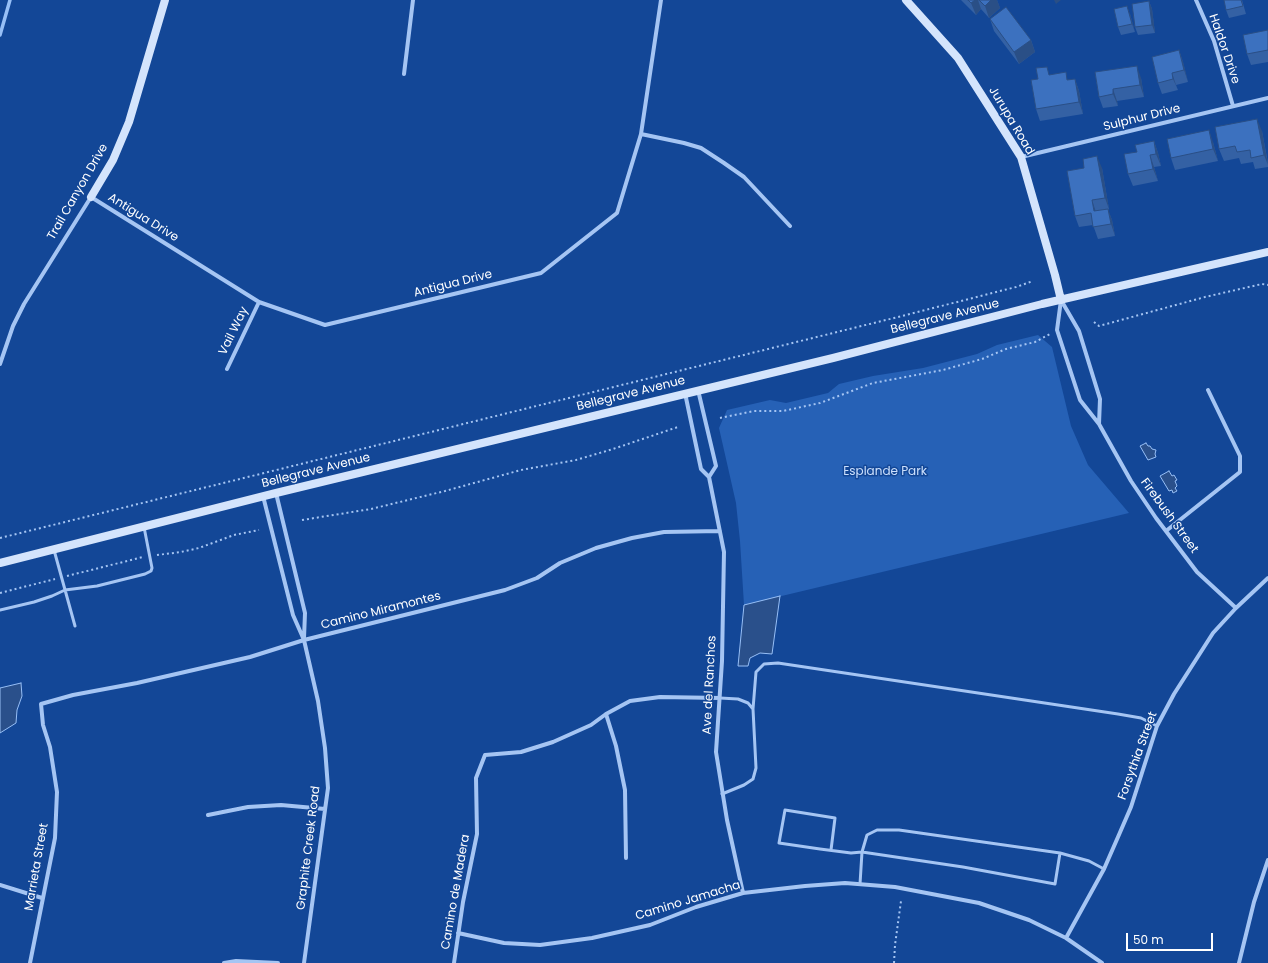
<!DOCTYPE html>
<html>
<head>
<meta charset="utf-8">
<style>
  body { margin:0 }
  #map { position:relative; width:1268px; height:963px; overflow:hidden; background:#134797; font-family:Poppins,sans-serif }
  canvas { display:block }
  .scale { position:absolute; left:1126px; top:933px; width:87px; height:18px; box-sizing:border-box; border:2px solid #fff; border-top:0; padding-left:5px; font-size:12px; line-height:14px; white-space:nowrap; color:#fff; -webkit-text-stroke:3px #134797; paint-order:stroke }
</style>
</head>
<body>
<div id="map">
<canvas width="1268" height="963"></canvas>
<div class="scale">50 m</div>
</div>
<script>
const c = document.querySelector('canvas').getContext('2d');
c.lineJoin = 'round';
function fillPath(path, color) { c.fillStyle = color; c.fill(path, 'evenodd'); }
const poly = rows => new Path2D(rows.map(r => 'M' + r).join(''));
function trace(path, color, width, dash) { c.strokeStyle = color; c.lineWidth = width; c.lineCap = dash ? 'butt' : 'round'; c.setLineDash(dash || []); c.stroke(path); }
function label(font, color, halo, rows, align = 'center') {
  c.font = font + ' Poppins,sans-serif'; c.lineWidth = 3; c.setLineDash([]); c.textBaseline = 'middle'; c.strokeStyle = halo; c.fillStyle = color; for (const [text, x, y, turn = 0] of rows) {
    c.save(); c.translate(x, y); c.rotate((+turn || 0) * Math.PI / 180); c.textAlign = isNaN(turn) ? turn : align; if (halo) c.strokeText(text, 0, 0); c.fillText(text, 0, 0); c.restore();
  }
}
const green = poly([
  [1038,335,1052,347,1071,426,1088,465,1129,513,744,605,740,541,736,503,719,428,727,410,770,400,786,403,828,393,839,384,873,376,923,368,977,354,997,345]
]);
const water = poly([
  [1146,443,1148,446,1150,446,1152,449,1156,450,1155,454,1156,457,1148,460,1140,446,1146,443],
  [1169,471,1172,476,1174,475,1177,480,1175,481,1177,486,1175,488,1177,491,1173,493,1172,490,1169,491,1160,476,1169,471],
  [780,596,772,654,760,653,750,658,748,666,738,666,744,605,780,596],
  [21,683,22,696,17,710,16,723,0,733,0,688,21,683]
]);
const stream = poly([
  [0,35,10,0]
]);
const path = poly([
  [1094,322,1099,326,1205,297,1262,284,1268,285],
  [720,418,754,411,783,411,820,403,873,383,943,370,982,359,1006,349,1035,342,1050,334],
  [302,520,371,509,445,491,521,470,576,460,613,449,678,427],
  [0,538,894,318,1016,287,1033,281],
  [157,555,181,552,199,548,234,535,259,530],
  [67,576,143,557],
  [0,593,55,579],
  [894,963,895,945,901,901]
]);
const lane = poly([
  [54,550,75,626],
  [0,610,34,602,52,596,65,590,97,586,145,574,151,571,152,568,144,527],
  [720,698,738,699,748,703,753,709,756,768,753,779,744,785,722,794],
  [753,709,756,672,764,664,778,663,1118,714,1141,718,1157,726],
  [831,850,835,818,785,810,779,843,820,849,851,853,862,852,963,867,1055,884,1060,853],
  [860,884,862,852,867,835,877,830,899,830,1060,853,1089,861,1104,869]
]);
const street = poly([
  [1196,0,1214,41,1233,106],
  [404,74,413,0],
  [641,134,684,143,701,148,724,163,744,177,790,226],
  [1021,157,1268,98],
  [1061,300,1057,330,1080,400,1099,424,1131,481,1156,518,1197,572,1236,608],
  [1061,300,1079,331,1100,399,1099,424],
  [0,364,13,326,24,304,91,197,259,302,325,325,541,273,617,213,641,134,661,0],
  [227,369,259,302],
  [698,390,716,466,709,477],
  [685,393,701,469,709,477,724,552,722,661,716,752,727,820,743,893],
  [276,493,305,613,304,638],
  [263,496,293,615,304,640,318,701,325,748,328,788,304,963],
  [1166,531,1240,472,1240,456,1208,390],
  [606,714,616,746,625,790,626,858],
  [208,815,248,807,281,805,325,809],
  [0,885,42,898],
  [458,933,504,943,540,945,592,938,650,925,696,907,743,893,805,886,845,883,895,887,979,903,1029,920,1066,938,1102,963],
  [1066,938,1104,869,1118,837,1131,807,1157,726,1174,694,1213,633,1236,608,1268,578],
  [30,963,55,838,57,792,50,747,43,725,41,704,73,695,137,683,250,657,304,640,505,590,537,578,560,563,596,548,632,538,664,532,720,531],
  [224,963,236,961,278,963],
  [454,963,463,902,477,834,476,778,485,755,521,752,553,742,591,725,606,714,630,701,660,697,720,698],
  [1239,963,1254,902,1268,860]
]);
const secondary = poly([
  [906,0,958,58,1021,157,1055,275,1061,300],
  [91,197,113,160,129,122,165,0],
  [0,563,276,493,833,358,1042,304,1268,252]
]);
const wall = poly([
  [961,0,997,0,1000,8,989,18,981,9,976,15],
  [1242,0,1246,14,1229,18,1226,10],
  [1149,1,1152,9,1155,33,1138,35,1135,27],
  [1130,14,1135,32,1121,35,1118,27],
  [990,19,1031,40,1035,52,1019,64,994,31],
  [1268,30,1268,62,1251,65,1247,54],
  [1179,50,1183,62,1188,82,1176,85,1178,90,1162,94,1158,83],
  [1095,72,1141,78,1144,97,1117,101,1118,106,1103,108,1099,97],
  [1050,75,1069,80,1075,79,1079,91,1083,114,1040,121,1036,109,1038,79],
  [1262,131,1268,163,1268,167,1255,169,1253,162,1241,164,1239,158,1224,161,1219,149],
  [1154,141,1158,153,1161,166,1154,167,1158,181,1133,186,1128,174,1137,152],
  [1213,142,1218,161,1175,170,1171,158],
  [1102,168,1109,209,1108,210,1112,220,1115,236,1098,239,1093,225,1079,227,1075,216]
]);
const shadedWall = poly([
  [975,0,978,0,981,9,976,15,971,3],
  [991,0,997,0,1000,8,989,18,985,6],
  [1054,0,1061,0,1056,4],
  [1149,1,1152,9,1155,33,1152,25],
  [1127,6,1130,14,1135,32,1132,24],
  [1031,40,1035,52,1019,64,1014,52],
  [1179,50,1183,62,1188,82,1184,70],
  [1137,66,1141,78,1144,97,1140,85],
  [1172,73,1176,85,1178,90,1173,79],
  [1075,79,1079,91,1083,114,1079,102],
  [1113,89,1117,101,1118,106,1113,94],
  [1257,119,1262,131,1268,165,1264,155],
  [1209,130,1213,142,1218,161,1213,149],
  [1154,141,1158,153,1161,166,1156,154],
  [1150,155,1154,167,1158,181,1153,169],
  [1097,156,1102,168,1109,209,1105,198],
  [1092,200,1096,212,1094,211],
  [1108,209,1112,220,1115,236,1111,224]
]);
const building = poly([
  [968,0,975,0,971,3,968,0],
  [979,0,991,0,985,6,979,0],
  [1224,0,1241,0,1243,6,1226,10,1224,0],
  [1149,1,1152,25,1135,27,1132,4,1149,1],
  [1127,6,1132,24,1118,27,1114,9,1127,6],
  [1006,7,1031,40,1014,52,990,19,1006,7],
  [1268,30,1268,50,1247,54,1243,35,1268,30],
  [1179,50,1184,70,1172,73,1173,79,1158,83,1152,57,1179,50],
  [1137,66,1140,85,1113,89,1113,94,1099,97,1095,72,1137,66],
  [1047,67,1049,75,1066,72,1067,80,1075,79,1079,102,1036,109,1031,80,1038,79,1036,68,1047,67],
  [1257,119,1264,155,1251,158,1250,150,1237,152,1235,146,1219,149,1215,127,1257,119],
  [1209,130,1213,149,1171,158,1167,139,1209,130],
  [1154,141,1156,154,1150,155,1153,169,1128,174,1124,154,1137,152,1135,145,1154,141],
  [1097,156,1105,198,1092,200,1094,211,1108,209,1111,224,1093,227,1091,213,1075,216,1067,171,1084,168,1083,159,1097,156]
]);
const streetNames = [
  ["Haldor Drive",1224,49,71],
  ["Sulphur Drive",1142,118,-14],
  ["Jurupa Road",1011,121,59],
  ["Trail Canyon Drive",78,192,-60],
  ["Antigua Drive",143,218,32],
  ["Antigua Drive",453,284,-14],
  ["Bellegrave Avenue",945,317,-14],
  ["Vail Way",234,331,-64],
  ["Bellegrave Avenue",631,394,-14],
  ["Bellegrave Avenue",316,471,-14],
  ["Firebush Street",1169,516,54],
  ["Camino Miramontes",381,611,-14],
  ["Ave del Ranchos",710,685,-87],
  ["Forsythia Street",1138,756,-70],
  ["Graphite Creek Road",309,848,-83],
  ["Marrieta Street",37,867,-80],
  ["Camino de Madera",456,892,-80],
  ["Camino Jamacha",688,901,-17]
];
const parkNames = [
  ["Esplande Park",885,472]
];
fillPath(green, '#2661b6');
fillPath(water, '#2a508b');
trace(water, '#97bff6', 1);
trace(stream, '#97bff6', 3.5);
trace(path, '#a5c5f3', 2, [2, 3]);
trace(lane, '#a5c5f3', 3);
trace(street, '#a5c5f3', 4);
trace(secondary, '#d4e4fc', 8);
fillPath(wall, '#3461a4');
fillPath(shadedWall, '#2a4f86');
fillPath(building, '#3c71bf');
trace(building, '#2a4f86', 1);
label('12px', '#fff', '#134797', streetNames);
label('12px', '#cce0fd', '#134797', parkNames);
</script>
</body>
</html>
